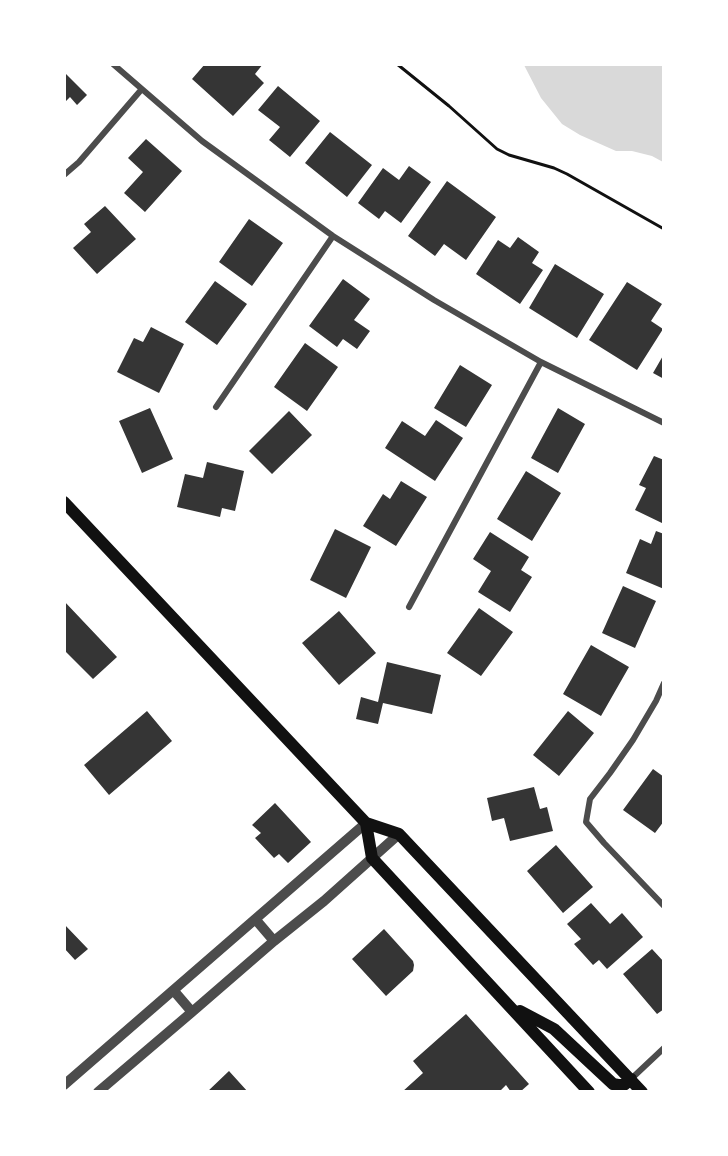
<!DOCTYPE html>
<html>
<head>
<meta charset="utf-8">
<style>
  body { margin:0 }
  #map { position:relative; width:728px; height:1156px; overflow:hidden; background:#fff; font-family:Inter,sans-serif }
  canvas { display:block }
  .frame { position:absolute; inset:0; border:66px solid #fff; pointer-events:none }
</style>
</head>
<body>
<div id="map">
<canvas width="728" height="1156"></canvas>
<div class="frame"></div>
</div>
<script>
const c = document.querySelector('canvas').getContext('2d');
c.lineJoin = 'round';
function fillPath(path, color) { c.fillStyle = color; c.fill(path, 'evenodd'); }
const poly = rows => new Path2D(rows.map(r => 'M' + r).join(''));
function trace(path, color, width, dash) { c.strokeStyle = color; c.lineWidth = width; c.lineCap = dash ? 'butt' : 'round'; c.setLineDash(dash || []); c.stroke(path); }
const water = poly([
  [524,65,663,65,663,162,652,156,632,151,616,151,580,135,562,124,541,98]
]);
const building = poly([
  [205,64,263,64,255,74,264,83,233,116,192,79],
  [64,72,87,95,77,105,70,97,64,103],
  [278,86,320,121,290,157,269,140,280,127,258,110],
  [330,132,372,165,347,197,305,163],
  [146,139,182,171,145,212,124,193,143,172,128,158],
  [409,166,431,182,401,223,385,211,379,219,358,203,383,168,399,180],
  [447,181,496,217,466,260,444,244,435,256,408,236],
  [105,206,136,239,97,274,73,248,91,232,84,224],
  [249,219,283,243,252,286,219,262],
  [518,237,539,252,532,263,543,270,520,304,476,274,498,240,510,248],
  [555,264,604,294,577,338,529,308],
  [343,279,370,299,354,320,370,331,357,349,343,339,337,347,309,326],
  [215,281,247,304,217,345,185,322],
  [627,282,662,304,651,321,663,329,637,370,589,340],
  [151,327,184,344,159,393,117,372,134,338,143,342],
  [305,343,338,367,307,411,274,387],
  [664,354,664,379,653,373],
  [460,365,492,385,466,427,434,408],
  [150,408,173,459,142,473,119,421],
  [558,408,585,424,558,473,531,458],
  [289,411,312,435,272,474,249,451],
  [436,420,463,438,435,481,385,448,402,421,425,436],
  [654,456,664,460,664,524,635,510,646,488,639,485],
  [207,462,244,471,235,511,222,508,220,517,177,507,185,474,203,478],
  [526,471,561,493,532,541,497,519],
  [401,481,427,497,396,546,363,526,383,494,390,499],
  [335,529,371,547,346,598,310,580],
  [656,531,664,534,664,589,626,573,640,539,651,544],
  [490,532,529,557,521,570,532,577,510,612,478,592,491,571,473,559],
  [623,586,656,601,635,648,602,633],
  [64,601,117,657,93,679,64,650],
  [479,608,513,632,481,676,447,653],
  [339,611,376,653,339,685,302,643],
  [591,645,629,667,601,716,563,694],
  [387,662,441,675,432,714,383,703,378,724,356,719,361,697,378,702],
  [147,711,172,741,109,795,84,765],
  [568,711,594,733,559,776,533,755],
  [653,769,664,777,664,821,655,833,623,810],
  [534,787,540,809,547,807,553,831,510,841,504,818,492,821,487,798],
  [275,803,311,842,288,863,279,854,274,858,255,838,261,833,252,825],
  [556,845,593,887,563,913,527,871],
  [591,903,610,924,622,913,643,937,607,969,599,960,593,965,574,944,581,939,567,924],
  [64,924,88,949,75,960,64,948],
  [384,929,413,961,414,965,413,971,386,996,352,959],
  [652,949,664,962,664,1009,657,1014,623,974],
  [466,1014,529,1084,520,1092,511,1092,506,1085,499,1092,402,1092,423,1073,413,1061],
  [229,1071,248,1092,207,1092]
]);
const path = poly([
  [397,64,449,106,497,149,509,155,554,168,567,174,664,229]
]);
const minor = poly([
  [113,64,202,141,333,236,434,300,541,362,664,423],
  [64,175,79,162,141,90],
  [216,407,333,236],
  [409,607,541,362],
  [664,683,656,701,633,740,610,773,590,799,586,822,604,843,664,906],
  [631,1079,664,1048]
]);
const tertiary = poly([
  [256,920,274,941],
  [174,991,192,1012],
  [64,1085,366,823],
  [98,1092,192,1012,274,941,324,901,399,834]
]);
const secondary = poly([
  [64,502,366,823,399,834,642,1092],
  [366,823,372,858,589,1092],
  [520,1011,554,1029,613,1084,618,1085,624,1085,631,1079]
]);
fillPath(water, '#d9d9d9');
fillPath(building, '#353535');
trace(path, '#111', 3);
trace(minor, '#4c4c4c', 6);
trace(tertiary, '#4c4c4c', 10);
trace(secondary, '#111', 12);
</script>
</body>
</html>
